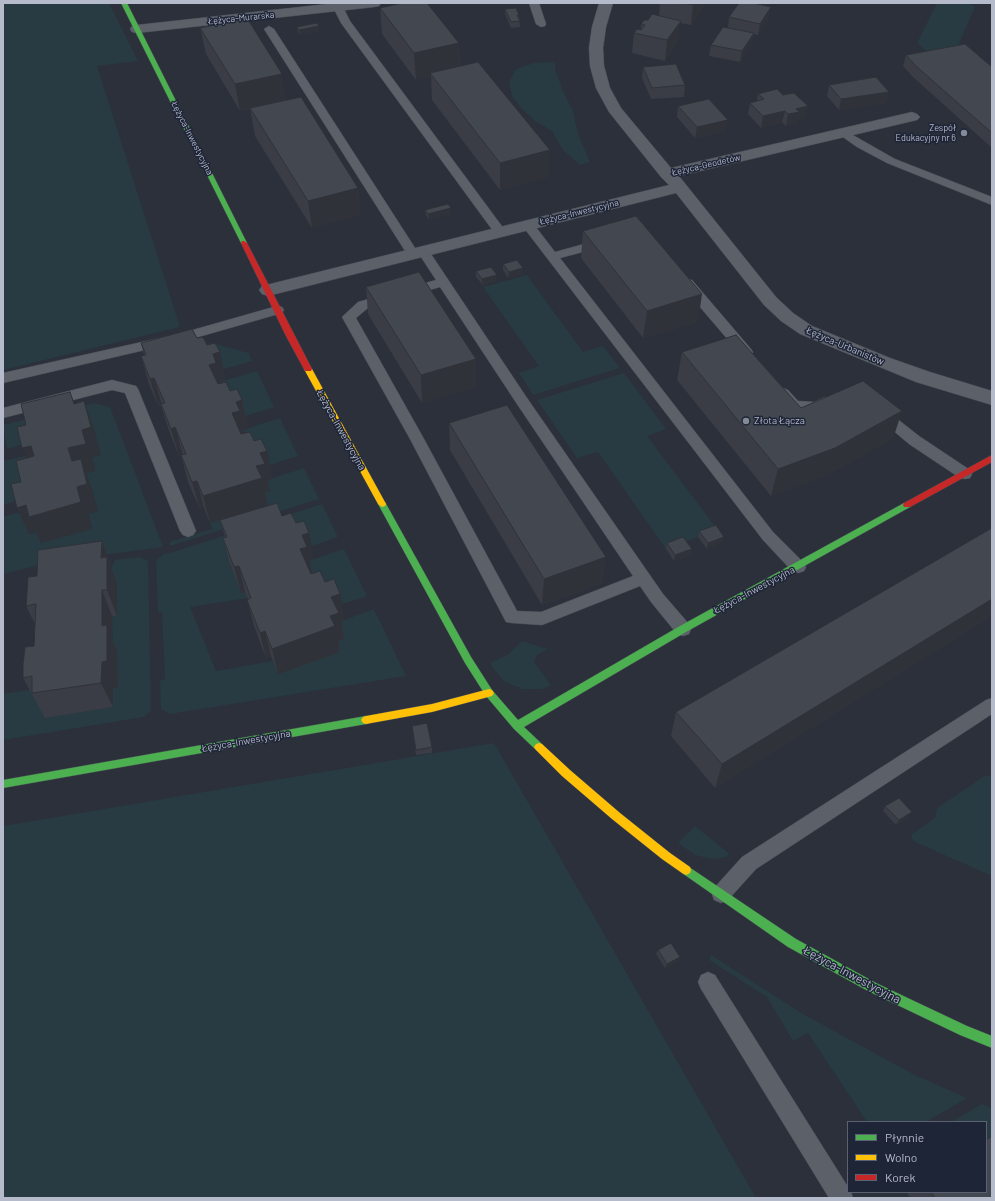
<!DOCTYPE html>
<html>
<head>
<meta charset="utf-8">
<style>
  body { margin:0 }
  #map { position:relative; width:995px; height:1201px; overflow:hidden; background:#2b303b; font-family:Barlow,sans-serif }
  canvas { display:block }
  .frame { position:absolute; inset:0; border:4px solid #b6bbcc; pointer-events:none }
  .legend { position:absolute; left:847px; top:1121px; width:140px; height:72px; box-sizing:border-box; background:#1e2537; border:1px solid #5b6173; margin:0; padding:5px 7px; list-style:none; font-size:12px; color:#b6bbcc }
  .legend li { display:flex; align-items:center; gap:8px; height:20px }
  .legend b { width:20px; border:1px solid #5b6173 }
</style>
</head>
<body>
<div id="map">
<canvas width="995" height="1201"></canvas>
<div class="frame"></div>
<ul class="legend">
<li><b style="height:5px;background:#4caf50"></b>Płynnie</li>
<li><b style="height:5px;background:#ffc107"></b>Wolno</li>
<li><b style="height:5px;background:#c62828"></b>Korek</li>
</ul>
</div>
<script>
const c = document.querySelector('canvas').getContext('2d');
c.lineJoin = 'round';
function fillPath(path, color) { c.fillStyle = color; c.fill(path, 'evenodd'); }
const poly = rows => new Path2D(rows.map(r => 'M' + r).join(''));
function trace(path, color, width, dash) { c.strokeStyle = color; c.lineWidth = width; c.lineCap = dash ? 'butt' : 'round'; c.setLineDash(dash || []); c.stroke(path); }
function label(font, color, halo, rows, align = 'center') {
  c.font = font + ' Barlow,sans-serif'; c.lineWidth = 3; c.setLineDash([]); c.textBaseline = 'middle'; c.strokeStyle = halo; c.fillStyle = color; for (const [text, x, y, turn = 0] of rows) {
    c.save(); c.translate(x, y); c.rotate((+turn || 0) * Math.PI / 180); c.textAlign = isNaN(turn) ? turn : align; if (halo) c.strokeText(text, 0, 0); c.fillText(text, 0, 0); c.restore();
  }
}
const green = poly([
  [3,3,109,3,138,61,97,66,180,327,3,370],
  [937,3,969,3,975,7,956,50,930,54,917,43],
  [555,62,555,69,563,91,573,111,578,134,590,162,580,165,563,150,552,131,535,121,522,109,512,96,509,82,516,69,534,63],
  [527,275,583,352,603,346,620,368,533,395,519,373,539,366,483,287],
  [212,343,249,353,252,361,221,370,143,360],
  [257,371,274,407,243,417,219,382],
  [624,373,666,429,647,436,717,529,715,531,666,549,598,452,577,458,537,400],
  [93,403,110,407,163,547,51,562,3,574,3,517,23,511,29,534,38,532,92,529,88,514,98,511,91,486,78,475,95,471,92,457,100,454,35,441,7,449,3,425],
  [280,418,298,456,267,466,242,430],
  [29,455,30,497,3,505,3,461],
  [304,468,319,499,170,546,169,542,212,529,210,523,262,493,266,480],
  [322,504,338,537,301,550,230,564,241,593,245,592,248,598,190,607,216,671,273,661,278,674,335,641,343,639,336,623,374,609,406,676,170,714,161,709,160,680,165,679,162,612,158,612,156,560,164,554,170,553],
  [344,549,367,596,330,608,305,576,307,561],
  [140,557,148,561,151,710,144,717,3,740,3,694,36,689,117,687,117,651,113,651,112,616,117,616,117,584,112,584,112,567,115,560],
  [522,641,548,649,537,655,534,662,551,685,543,689,522,689,504,681,493,668,490,663,509,654],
  [494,743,756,1198,3,1198,3,826],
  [986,775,992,777,992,876,913,841,911,835,935,818,937,808],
  [695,826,730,854,725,857,715,859,703,857,695,855,678,843],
  [711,955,803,1014,913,1074,967,1098,926,1122,867,1122,808,1033,793,1041,767,997,709,960],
  [982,1104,992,1108,992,1154,986,1146,986,1122,951,1122]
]);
const lane = poly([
  [529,3,539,3,546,24,545,26,541,27,536,24,529,3],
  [338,4,342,5,350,21,504,229,506,232,504,235,496,235,341,23,333,7,338,4],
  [269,26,274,29,417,251,419,248,423,247,427,248,527,398,663,594,689,624,691,629,689,634,683,636,677,634,651,602,640,586,542,625,512,623,506,622,410,439,342,317,358,302,436,280,419,254,417,257,413,258,409,257,407,254,264,29,269,26],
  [440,287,517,404,633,576,541,612,517,611,424,439,356,318,368,308,440,287],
  [844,130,895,159,992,197,992,205,887,163,857,147,840,135,838,133,840,131,844,130],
  [528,221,532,222,555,252,602,239,606,240,608,243,606,246,560,258,773,532,804,563,806,567,804,571,798,573,792,571,763,540,524,228,522,225,524,222,528,221],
  [687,279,692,280,751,349,753,352,751,355,746,356,741,355,682,286,681,283,682,280,687,279],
  [277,306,282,307,284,310,282,313,188,340,3,383,3,373,182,333,277,306],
  [112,380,136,386,138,389,196,531,193,535,188,537,183,535,180,531,125,393,112,390,3,418,3,408,112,380],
  [783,388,788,390,798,401,814,402,825,397,830,399,832,402,830,405,816,412,794,410,789,408,776,393,778,390,783,388],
  [881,408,886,410,919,436,970,470,972,474,970,478,965,479,960,478,909,444,876,416,874,413,876,410,881,408],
  [992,698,992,714,756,869,728,900,721,903,714,900,712,894,714,888,742,857,986,700,992,698],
  [708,972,715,975,848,1187,848,1192,851,1192,853,1198,829,1198,701,989,698,982,701,975,708,972]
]);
const street = poly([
  [336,3,381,3,379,6,374,7,137,33,132,32,130,29,132,26,137,25,336,3],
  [599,3,613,3,606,27,603,48,604,66,610,88,621,108,671,168,912,112,917,114,920,117,917,120,679,176,776,297,793,313,812,326,890,358,930,372,992,391,992,405,916,382,800,334,781,321,764,305,676,193,268,296,262,294,259,290,262,286,669,185,661,177,609,112,596,88,590,66,589,48,592,27,599,3]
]);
const fast = poly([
  [121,3,127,3,247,243,246,245,244,245,241,243,121,3],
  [382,501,385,502,471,657,492,690,518,720,680,626,904,503,910,503,911,505,910,507,686,632,524,727,542,744,544,747,542,750,539,751,536,750,514,729,486,696,465,663,378,504,382,501],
  [366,716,369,717,371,720,369,723,366,724,3,788,3,780,366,716],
  [686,865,796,939,876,983,967,1026,992,1036,992,1048,960,1035,868,991,788,947,682,873,681,870,682,867,686,865]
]);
const slow = poly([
  [308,366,312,369,386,504,385,506,382,507,378,504,304,369,308,366],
  [489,689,492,690,494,693,492,696,432,712,366,724,363,723,361,720,363,717,366,716,432,704,489,689],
  [539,743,542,744,570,770,620,813,670,853,690,867,691,870,690,873,686,875,682,873,662,859,612,819,562,776,536,750,534,747,536,744,539,743]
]);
const jam = poly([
  [242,241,244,241,247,243,312,369,311,371,305,371,286,336,241,243,242,241],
  [992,455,992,462,910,507,904,507,903,505,904,503,992,455]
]);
const wall = poly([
  [660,3,703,3,703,7,691,25,680,23,678,41,665,61,632,53,634,33,641,30,641,24,659,16],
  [380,8,459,43,460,66,549,177,500,190,432,100,431,76,416,80,382,34],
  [505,9,519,15,520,27,511,28,505,14],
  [729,17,769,18,758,35,754,34,752,44,740,62,709,56,711,45,728,28],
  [297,27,320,31,300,35,298,32],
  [200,28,286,100,358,188,360,215,312,228,255,136,250,109,240,111,206,54],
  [906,55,992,67,992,148,913,77,903,66],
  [643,67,685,85,684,97,651,99,642,78],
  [829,85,889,92,886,103,839,110,827,96],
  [758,94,805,117,798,119,797,123,786,126,782,122,761,128,748,114,750,103,757,101],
  [678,106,726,131,695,138,677,117],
  [425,210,451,214,429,220,426,215],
  [583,231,698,322,643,338,581,258],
  [503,264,523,274,508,278,503,270],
  [476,271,497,281,483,285,476,277],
  [366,287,476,387,422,403,368,314],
  [197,338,226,380,221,381,221,384,242,400,248,428,244,429,245,433,273,478,268,480,270,491,265,492,268,505,210,523,204,508,200,509,188,482,181,455,179,456,169,431,161,406,158,406,149,384,141,356,144,355,141,343],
  [682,352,801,408,893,439,827,475,771,496,677,380],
  [449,423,603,583,542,605,450,450],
  [282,516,314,559,310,560,312,573,310,574,325,582,345,620,341,621,344,639,338,640,340,652,278,674,271,656,266,658,254,626,247,600,248,599,245,592,241,593,230,564,223,538,225,537,220,520],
  [992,528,992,616,715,788,671,736,676,712],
  [699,531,723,542,707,549,698,537],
  [102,541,112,567,112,570,117,583,117,616,112,616,112,639,117,651,118,687,113,688,113,707,45,718,23,678,34,646,35,624,26,606,37,576],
  [667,543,692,549,691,555,674,561,666,549],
  [412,726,432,747,432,753,416,755],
  [885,806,912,812,909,817,896,825,883,811],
  [658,950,679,961,665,968,656,954],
  [907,1192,986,1192,992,1198,910,1198]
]);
const shadedWall = poly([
  [695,3,703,3,703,7,691,25,693,5],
  [771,7,769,18,758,35,760,24],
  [681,21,678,41,665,61,667,40],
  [319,26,320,31,300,35,299,30],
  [754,33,752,44,740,62,742,51],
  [459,43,460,70,430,73,431,76,416,80,414,53],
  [282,74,286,100,240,111,235,84],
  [889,92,886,103,839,110,841,99],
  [808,106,805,117,798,119,797,123,786,126,788,114,796,109],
  [785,111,782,122,761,128,763,116],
  [728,120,726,131,695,138,697,127],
  [550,150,549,177,500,190,500,163],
  [358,188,360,215,312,228,308,201],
  [451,208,451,214,429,220,428,214],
  [523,268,523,274,508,278,509,272],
  [497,275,497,281,483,285,482,279],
  [702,294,698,322,643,338,647,311],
  [220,352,226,380,221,381,223,390,216,392,209,365,213,354],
  [476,359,476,387,422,403,421,375],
  [154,378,162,405,158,406,150,379],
  [70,392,80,419,84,401,94,429,101,455,92,457,95,471,86,473,91,486,98,511,88,514,92,529,41,543,36,532,29,534,17,508,77,487,68,448,82,430,74,404],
  [242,400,248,428,244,429,246,439,238,441,232,413,236,402],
  [902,411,893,439,827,475,771,496,778,469],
  [175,427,183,455,179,456,171,429],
  [31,446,42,473,34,475,22,448],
  [267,451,273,478,268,480,270,491,265,492,268,505,210,523,203,496,256,466,260,453],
  [197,481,204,508,200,509,192,482],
  [309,533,314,559,310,560,312,573,305,576,300,549,302,535],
  [724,537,723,542,707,549,708,543],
  [102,541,112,567,112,570,117,583,117,616,107,590,101,558],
  [692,549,691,555,674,561,675,555],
  [606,557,603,583,542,605,544,579],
  [239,566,245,592,241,593,234,567],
  [102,590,112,616,112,639,117,651,118,687,113,688,113,707,101,683],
  [340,594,345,620,341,621,344,639,338,640,340,652,278,674,272,649,330,616,331,597],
  [992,599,992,616,715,788,722,764],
  [265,631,271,656,266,658,260,633],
  [912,812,909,817,896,825,899,820],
  [680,957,679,961,665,968,667,964]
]);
const building = poly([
  [402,3,427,3,459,43,414,53,380,8,402,3],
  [683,3,695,3,693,5,683,3],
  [739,3,753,3,771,7,760,24,729,17,739,3],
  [516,8,519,15,517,15,520,21,511,22,505,9,516,8],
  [652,14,681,21,667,40,634,33,637,29,641,30,645,25,641,24,644,20,648,20,652,14],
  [247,18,282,74,235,84,200,28,247,18],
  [317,23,319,26,299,30,297,27,317,23],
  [723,27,754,33,742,51,711,45,723,27],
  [965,44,992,67,992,133,916,66,906,55,965,44],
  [478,62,550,150,500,163,430,73,478,62],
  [676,64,685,85,652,88,643,67,676,64],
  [876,77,889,92,841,99,829,85,876,77],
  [777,89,783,95,794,93,808,106,796,109,800,112,788,114,785,111,763,116,750,103,764,99,758,94,777,89],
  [301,97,358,188,308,201,250,108,301,97],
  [709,99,728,120,697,127,678,106,709,99],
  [448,204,451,208,428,214,425,210,448,204],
  [636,216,702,294,647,311,583,231,636,216],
  [517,260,523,268,509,272,503,264,517,260],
  [491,267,497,275,482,279,476,271,491,267],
  [419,272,476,359,421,375,366,287,419,272],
  [192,329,197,338,203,337,207,345,215,343,220,352,213,354,216,363,209,365,218,384,226,382,230,391,237,389,242,400,236,402,240,411,232,413,241,434,250,432,254,441,261,439,267,451,260,453,265,464,256,466,262,478,203,496,197,481,192,482,181,455,186,454,175,427,171,429,161,404,165,403,154,378,150,379,141,356,146,355,141,343,192,329],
  [736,335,801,408,863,381,902,411,835,448,778,469,682,352,736,335],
  [70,392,74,404,84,401,91,427,82,430,86,444,68,448,72,461,81,459,87,484,77,487,81,502,29,517,26,505,17,508,11,484,21,482,16,461,34,456,31,446,22,448,17,427,26,425,21,404,70,392],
  [507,405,606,557,544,579,449,423,507,405],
  [277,503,282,516,291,513,296,523,304,521,309,533,302,535,307,547,300,549,311,574,320,571,325,582,334,579,340,594,331,597,339,613,330,616,335,626,272,649,265,631,260,633,247,600,251,598,239,566,234,567,223,538,227,537,220,520,277,503],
  [716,525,724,537,708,543,699,531,716,525],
  [992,528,992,599,722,764,676,712,992,528],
  [683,537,692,549,675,555,667,543,683,537],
  [102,541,101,558,107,557,107,590,102,590,102,626,107,625,107,661,102,662,101,683,32,693,32,676,23,678,23,664,25,647,34,646,36,604,26,606,28,577,37,576,38,550,102,541],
  [427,723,432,747,416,750,412,726,427,723],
  [899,798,912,812,899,820,885,806,899,798],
  [671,943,680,957,667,964,658,950,671,943],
  [992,1136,992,1198,935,1198,931,1192,986,1192,986,1140,992,1136]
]);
const markers = [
  [964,133,4,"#858a99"],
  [746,421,4,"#858a99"]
];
const farStreetnames = [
  ["Łężyca-Murarska",241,18,-6],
  ["Łężyca-Inwestycyjna",192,138,63],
  ["Łężyca-Geodetów",706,165,-13],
  ["Łężyca-Inwestycyjna",579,212,-14]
];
const farPoinames = [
  ["Zespół",956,128],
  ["Edukacyjny nr 6",956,138]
];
const streetNames = [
  ["Łężyca-Urbanistów",845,346,23],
  ["Łężyca-Inwestycyjna",341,430,61],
  ["Łężyca-Inwestycyjna",754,590,-28],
  ["Łężyca-Inwestycyjna",246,741,-10]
];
const poiNames = [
  ["Złota Łącza",754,421]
];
const nearStreetnames = [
  ["Łężyca-Inwestycyjna",852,975,28]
];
fillPath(green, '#283a42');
trace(lane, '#484b54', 1);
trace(street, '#484b54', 1);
trace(fast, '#484b54', 1);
trace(slow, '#484b54', 1);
trace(jam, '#484b54', 1);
fillPath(lane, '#5c6069');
fillPath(street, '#5c6069');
fillPath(fast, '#4caf50');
fillPath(slow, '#ffc107');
fillPath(jam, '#c62828');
fillPath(wall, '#3a3d45');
fillPath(shadedWall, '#2f3238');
fillPath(building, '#434750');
trace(building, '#2f3238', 1);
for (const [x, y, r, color] of markers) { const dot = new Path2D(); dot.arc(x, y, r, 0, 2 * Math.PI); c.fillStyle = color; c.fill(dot); trace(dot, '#1e2537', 1.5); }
label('9px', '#b6bbcc', '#1e2537', farStreetnames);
label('9px', '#b6bbcc', '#1e2537', farPoinames, 'right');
label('10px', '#b6bbcc', '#1e2537', streetNames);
label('10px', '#b6bbcc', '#1e2537', poiNames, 'left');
label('12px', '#b6bbcc', '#1e2537', nearStreetnames);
</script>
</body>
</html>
